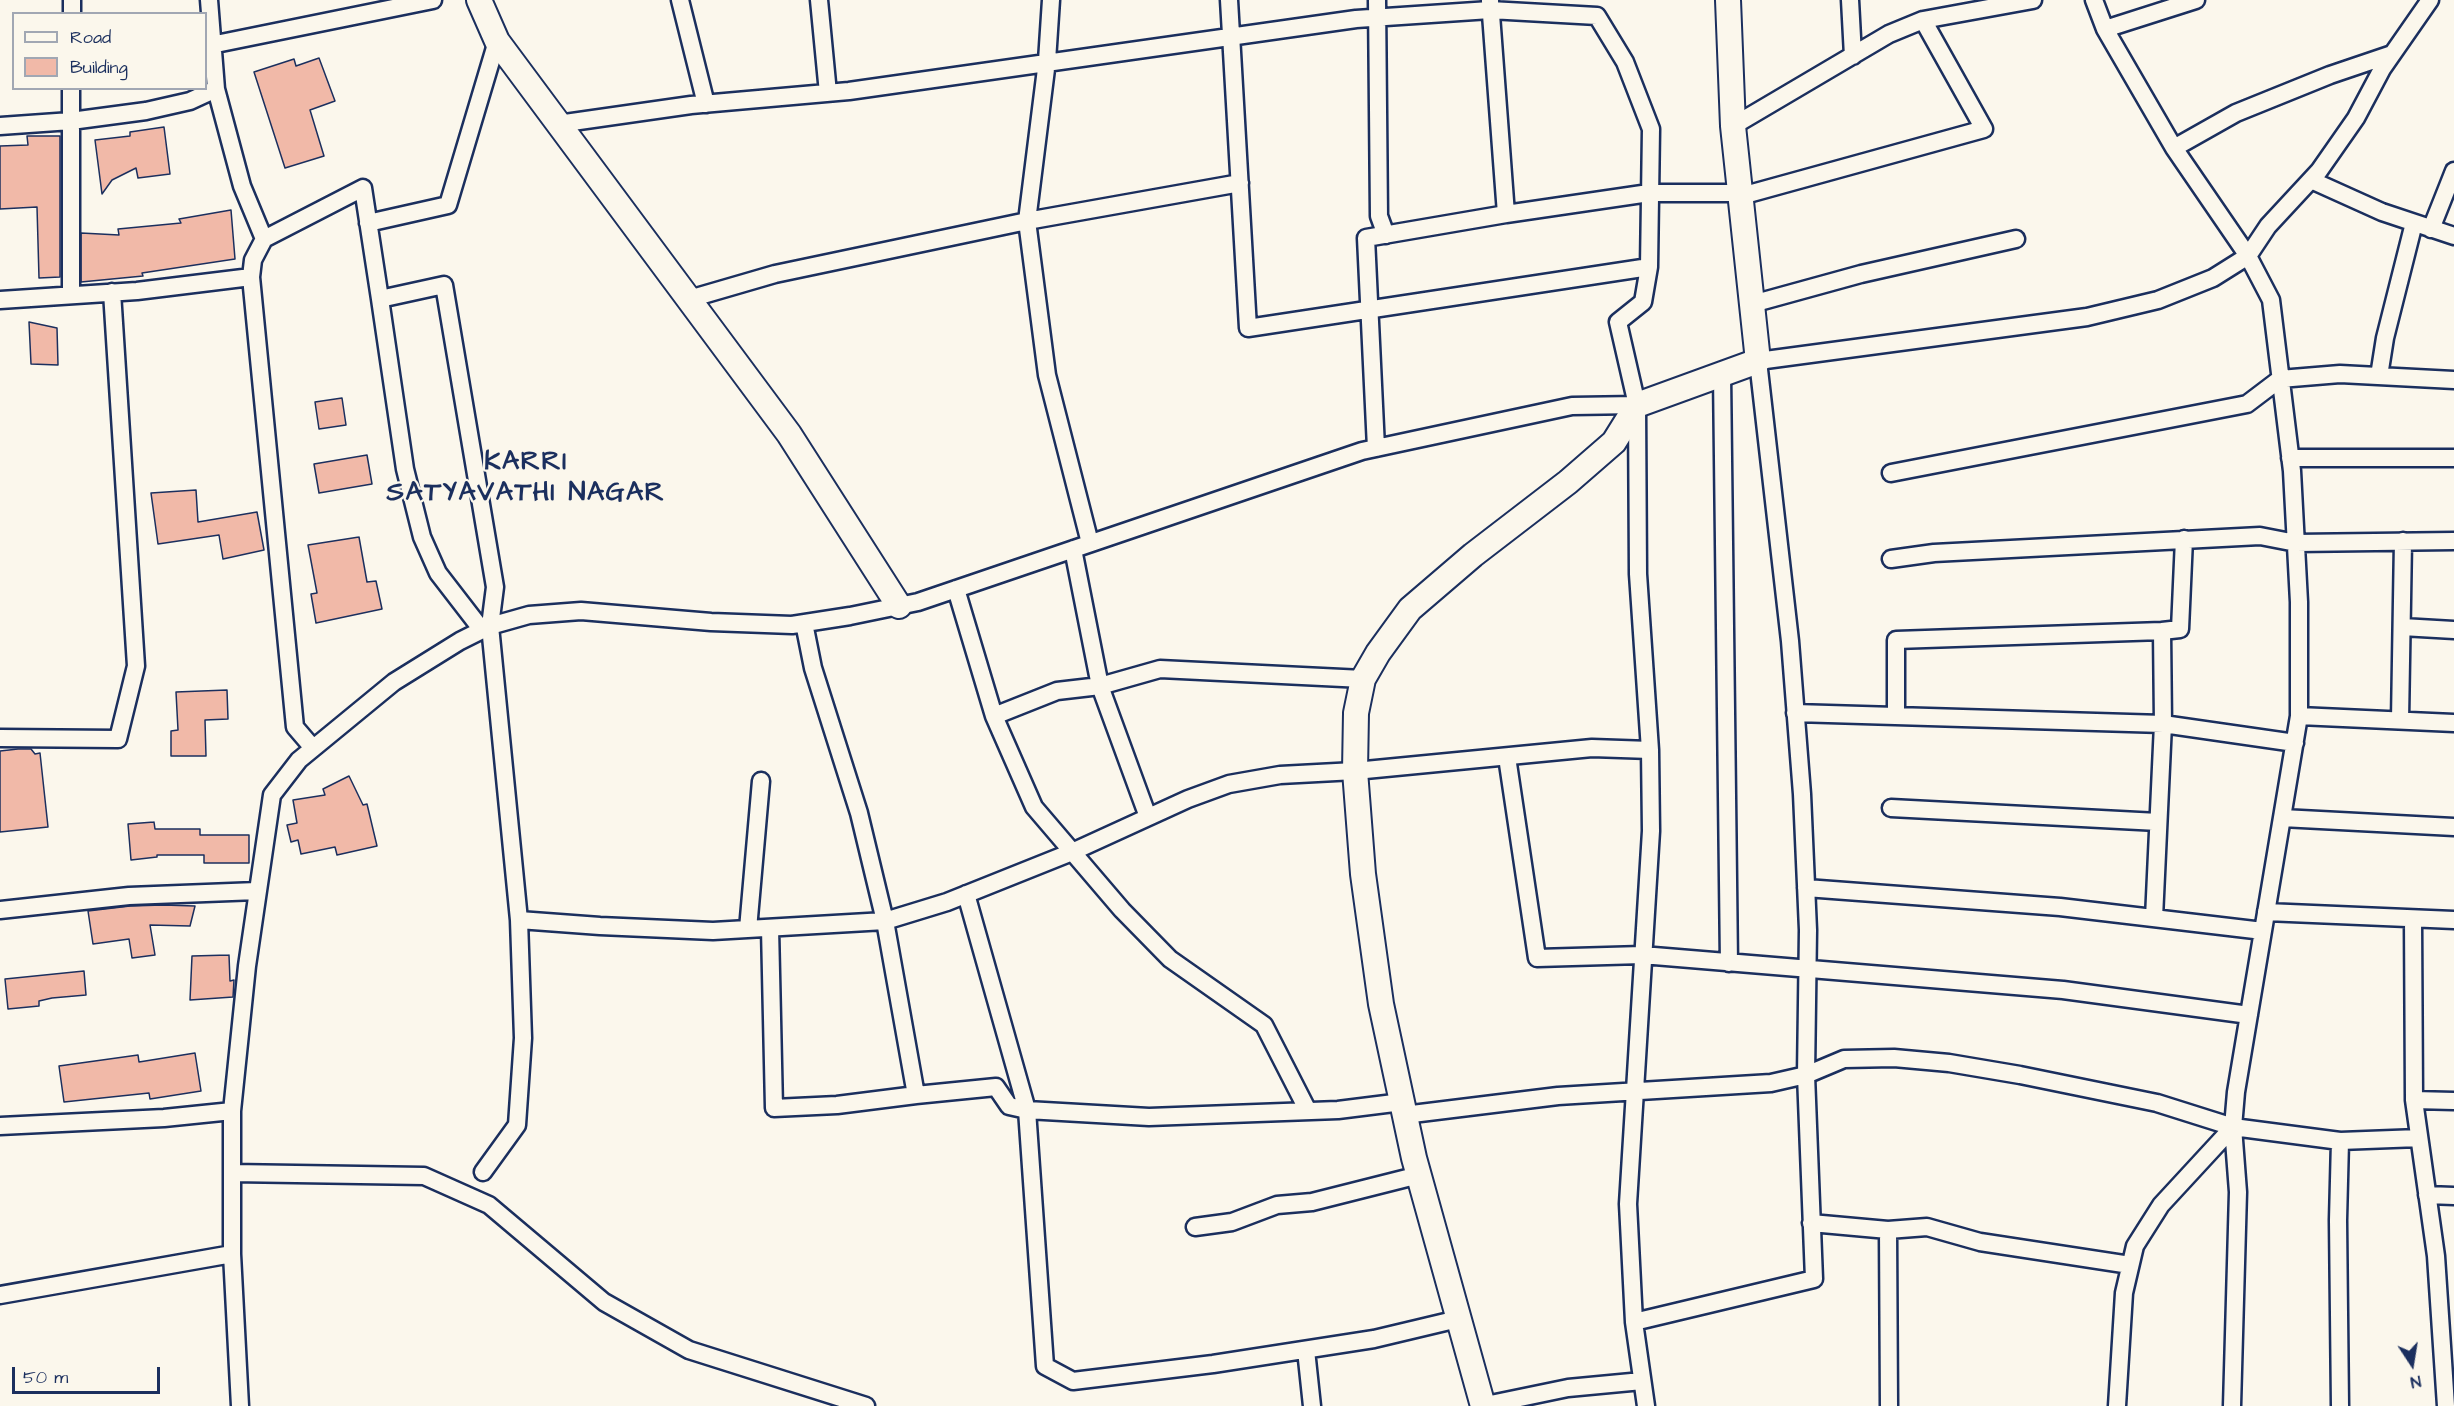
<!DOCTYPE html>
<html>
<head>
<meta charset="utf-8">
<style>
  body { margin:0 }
  #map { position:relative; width:2454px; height:1406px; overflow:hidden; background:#fbf7ec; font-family:"Architects Daughter",sans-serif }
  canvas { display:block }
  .legend { position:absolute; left:12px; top:12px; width:195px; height:78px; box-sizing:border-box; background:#fbf7ec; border:2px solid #a1a7b3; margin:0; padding:8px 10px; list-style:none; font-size:18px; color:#1b2f5e }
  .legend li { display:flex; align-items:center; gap:12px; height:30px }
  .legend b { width:30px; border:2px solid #a1a7b3 }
  .north { position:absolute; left:2382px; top:1334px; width:60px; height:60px; -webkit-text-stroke:4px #fbf7ec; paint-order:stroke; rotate:168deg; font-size:16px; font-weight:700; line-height:24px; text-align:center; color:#1b2f5e }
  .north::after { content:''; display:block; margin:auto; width:21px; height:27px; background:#1b2f5e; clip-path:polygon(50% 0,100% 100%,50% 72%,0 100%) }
  .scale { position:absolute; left:12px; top:1367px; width:148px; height:27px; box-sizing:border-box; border:3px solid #1b2f5e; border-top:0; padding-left:8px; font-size:18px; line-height:21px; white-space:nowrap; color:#1b2f5e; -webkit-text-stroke:4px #fbf7ec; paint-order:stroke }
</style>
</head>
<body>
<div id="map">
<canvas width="2454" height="1406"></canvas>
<ul class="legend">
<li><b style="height:8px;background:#fbf7ec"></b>Road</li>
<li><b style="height:16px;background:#f1b9a8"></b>Building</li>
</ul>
<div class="north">N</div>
<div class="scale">50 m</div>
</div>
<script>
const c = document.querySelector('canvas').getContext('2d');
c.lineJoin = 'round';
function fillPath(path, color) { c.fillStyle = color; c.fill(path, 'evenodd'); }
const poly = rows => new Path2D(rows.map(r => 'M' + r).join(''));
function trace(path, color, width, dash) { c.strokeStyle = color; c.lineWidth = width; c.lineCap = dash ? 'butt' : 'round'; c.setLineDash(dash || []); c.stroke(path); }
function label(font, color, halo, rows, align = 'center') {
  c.font = font + ' "Architects Daughter",sans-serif'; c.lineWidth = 4.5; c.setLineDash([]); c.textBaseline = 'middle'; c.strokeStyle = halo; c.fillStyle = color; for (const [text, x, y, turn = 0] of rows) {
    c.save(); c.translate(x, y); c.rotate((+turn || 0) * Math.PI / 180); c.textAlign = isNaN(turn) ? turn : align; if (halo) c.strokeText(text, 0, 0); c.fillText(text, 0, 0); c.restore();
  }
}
const building = poly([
  [319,58,335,101,310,110,324,156,285,168,254,72,294,59,296,66,319,58],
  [164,127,170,174,138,178,136,168,112,180,102,194,95,140,130,136,130,132,164,127],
  [27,136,60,136,60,277,39,278,37,207,0,209,0,146,28,145,27,136],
  [231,210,235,259,142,273,143,276,81,282,81,233,119,235,118,229,181,223,179,219,231,210],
  [29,322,57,328,58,365,31,364,29,322],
  [342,398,346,425,319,429,315,402,342,398],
  [367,455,372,484,319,493,314,464,367,455],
  [196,490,198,522,257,512,264,550,223,559,219,535,158,544,151,493,196,490],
  [359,537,367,582,376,581,382,609,316,623,311,594,317,593,308,545,359,537],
  [227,690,228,719,205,720,206,756,171,756,171,731,178,730,176,692,227,690],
  [18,749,31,749,35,754,40,753,48,827,0,832,0,751,18,749],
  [349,776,363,805,367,804,377,846,337,855,335,847,301,854,298,840,291,842,287,825,297,823,293,800,325,795,323,789,349,776],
  [154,822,155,829,200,829,200,835,249,835,249,863,204,863,204,855,157,855,157,857,131,860,128,824,154,822],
  [130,906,163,905,195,906,190,926,150,925,155,955,132,958,129,939,93,944,88,911,130,906],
  [229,955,230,981,234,980,233,997,190,1000,192,956,229,955],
  [84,971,86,995,52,998,39,1001,39,1006,8,1009,5,979,84,971],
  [195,1053,201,1091,150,1099,149,1093,64,1102,59,1066,138,1055,139,1062,195,1053]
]);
const street = poly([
  [209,0,216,89,242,186,264,239],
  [680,0,706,104],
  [819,0,828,93],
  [1229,0,1248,328,1649,267],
  [1377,0,1379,216,1386,235],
  [1850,0,1853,56],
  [2094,0,2105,29,2174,148,2248,256,2271,300,2292,471,2299,602,2299,716,2236,1092,2233,1127,2161,1205,2135,1246,2124,1293,2117,1406],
  [1490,1,1506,214],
  [72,14,72,0],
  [2105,29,2196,0],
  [211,45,433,0],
  [558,124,691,105,849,91,1356,19,1490,10,1597,16,1625,62,1651,129,1649,267,1643,302,1618,322,1637,405,1638,574,1650,750,1651,831,1628,1204,1634,1322,1646,1406],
  [0,126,71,121,146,111,190,101,216,89],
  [1733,126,1889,34,1923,20,2033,0],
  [2174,148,2236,113,2330,75,2392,54],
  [2311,180,2382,212,2454,236],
  [368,223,448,205,497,41],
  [2431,229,2454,171],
  [251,277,295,727,313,748],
  [71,295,71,88],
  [380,299,405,469,422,537,438,573,482,630],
  [689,299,775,274,1027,221,1047,61,1051,0],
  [0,300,137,291,251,277,253,260,264,239,363,188,380,299,444,285,495,587,490,626,519,920,523,1038,517,1125,483,1172],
  [1752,304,1861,274,2016,239],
  [1722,374,1729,963],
  [2379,376,2385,338,2414,223],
  [1376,448,1366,238,1506,214,1649,193,1752,193,1984,129,1923,20],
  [2290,458,2454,458],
  [1891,473,2247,404,2280,379,2340,374,2454,380],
  [1090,543,1047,375,1027,221,1240,183],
  [1073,549,1100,686,1148,817],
  [1891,559,1934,553,2260,536,2296,543,2454,541],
  [956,589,994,716,1034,807,1122,910,1170,959,1264,1025,1308,1111],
  [804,623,813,668,859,813,885,921,916,1095,996,1087,1009,1106,1027,1110,1149,1117,1338,1110,1402,1102],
  [2402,627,2454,630],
  [2162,631,2180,629,2184,539],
  [1795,713,2163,724,2295,743],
  [994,716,1057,691,1100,686,1160,669,1363,679],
  [1896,716,1896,640,2162,631,2163,724,2154,918],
  [2299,716,2454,723],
  [2400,720,2403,541],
  [0,738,118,739,136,666,112,292],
  [1507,757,1537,958,1642,955,2063,990,2249,1015],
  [1891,808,2158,822],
  [2282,818,2454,827],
  [1806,888,2060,907,2263,931],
  [966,894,1027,1110,1045,1366,1073,1381,1213,1364,1374,1339,1458,1319],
  [0,910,129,896,257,891],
  [2266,912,2454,920],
  [2413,919,2414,1100,2436,1256,2446,1406],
  [519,920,600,926,713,931,885,921,947,902,1072,852,1188,799,1229,784,1280,775,1355,771,1592,748,1650,750],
  [770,928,774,1108,837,1105,916,1095],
  [748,929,761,781],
  [2414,1100,2454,1101],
  [1404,1115,1558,1096,1771,1083,1806,1075,1844,1059,1894,1058,1949,1063,2020,1075,2157,1103,2233,1127,2340,1141,2419,1138],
  [0,1126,164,1118,232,1111],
  [2340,1141,2338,1220,2340,1406],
  [232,1173,424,1176,489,1205,604,1302,689,1350,866,1406],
  [2427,1195,2454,1196],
  [1811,1223,1888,1230,1927,1227,1980,1242,2130,1265],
  [1195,1227,1232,1222,1277,1205,1312,1202,1419,1175],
  [1888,1230,1889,1406],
  [0,1295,232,1254],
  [1634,1322,1814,1279,1806,1075,1808,930,1802,794,1790,641,1758,361,2087,317,2158,300,2213,278,2248,256,2268,226,2319,171,2356,118,2382,69,2430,0],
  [1306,1350,1312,1406],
  [240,1406,232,1254,232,1111,247,966,272,795,299,760,394,682,460,641,490,626,529,615,581,611,711,622,792,625,850,616,918,602,1362,451,1572,406,1637,405],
  [1481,1406,1568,1388,1642,1381],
  [2232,1406,2238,1192,2233,1127]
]);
const secondary = poly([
  [479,0,497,41,789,434,899,606],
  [1483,1406,1414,1158,1381,1004,1363,874,1355,771,1356,713,1363,679,1378,653,1410,609,1473,555,1568,482,1614,442,1637,405,1758,361,1733,126,1728,0]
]);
const districtNames = [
  ["KARRI",526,463],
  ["SATYAVATHI NAGAR",526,494]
];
fillPath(building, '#f1b9a8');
trace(building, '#1b2f5e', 1.5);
trace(street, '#1b2f5e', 21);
trace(secondary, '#1b2f5e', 28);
trace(street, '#fbf7ec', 16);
trace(secondary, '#fbf7ec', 24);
c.letterSpacing = '1.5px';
label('bold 27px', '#1b2f5e', '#fbf7ec', districtNames);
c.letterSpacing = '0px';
</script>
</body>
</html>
